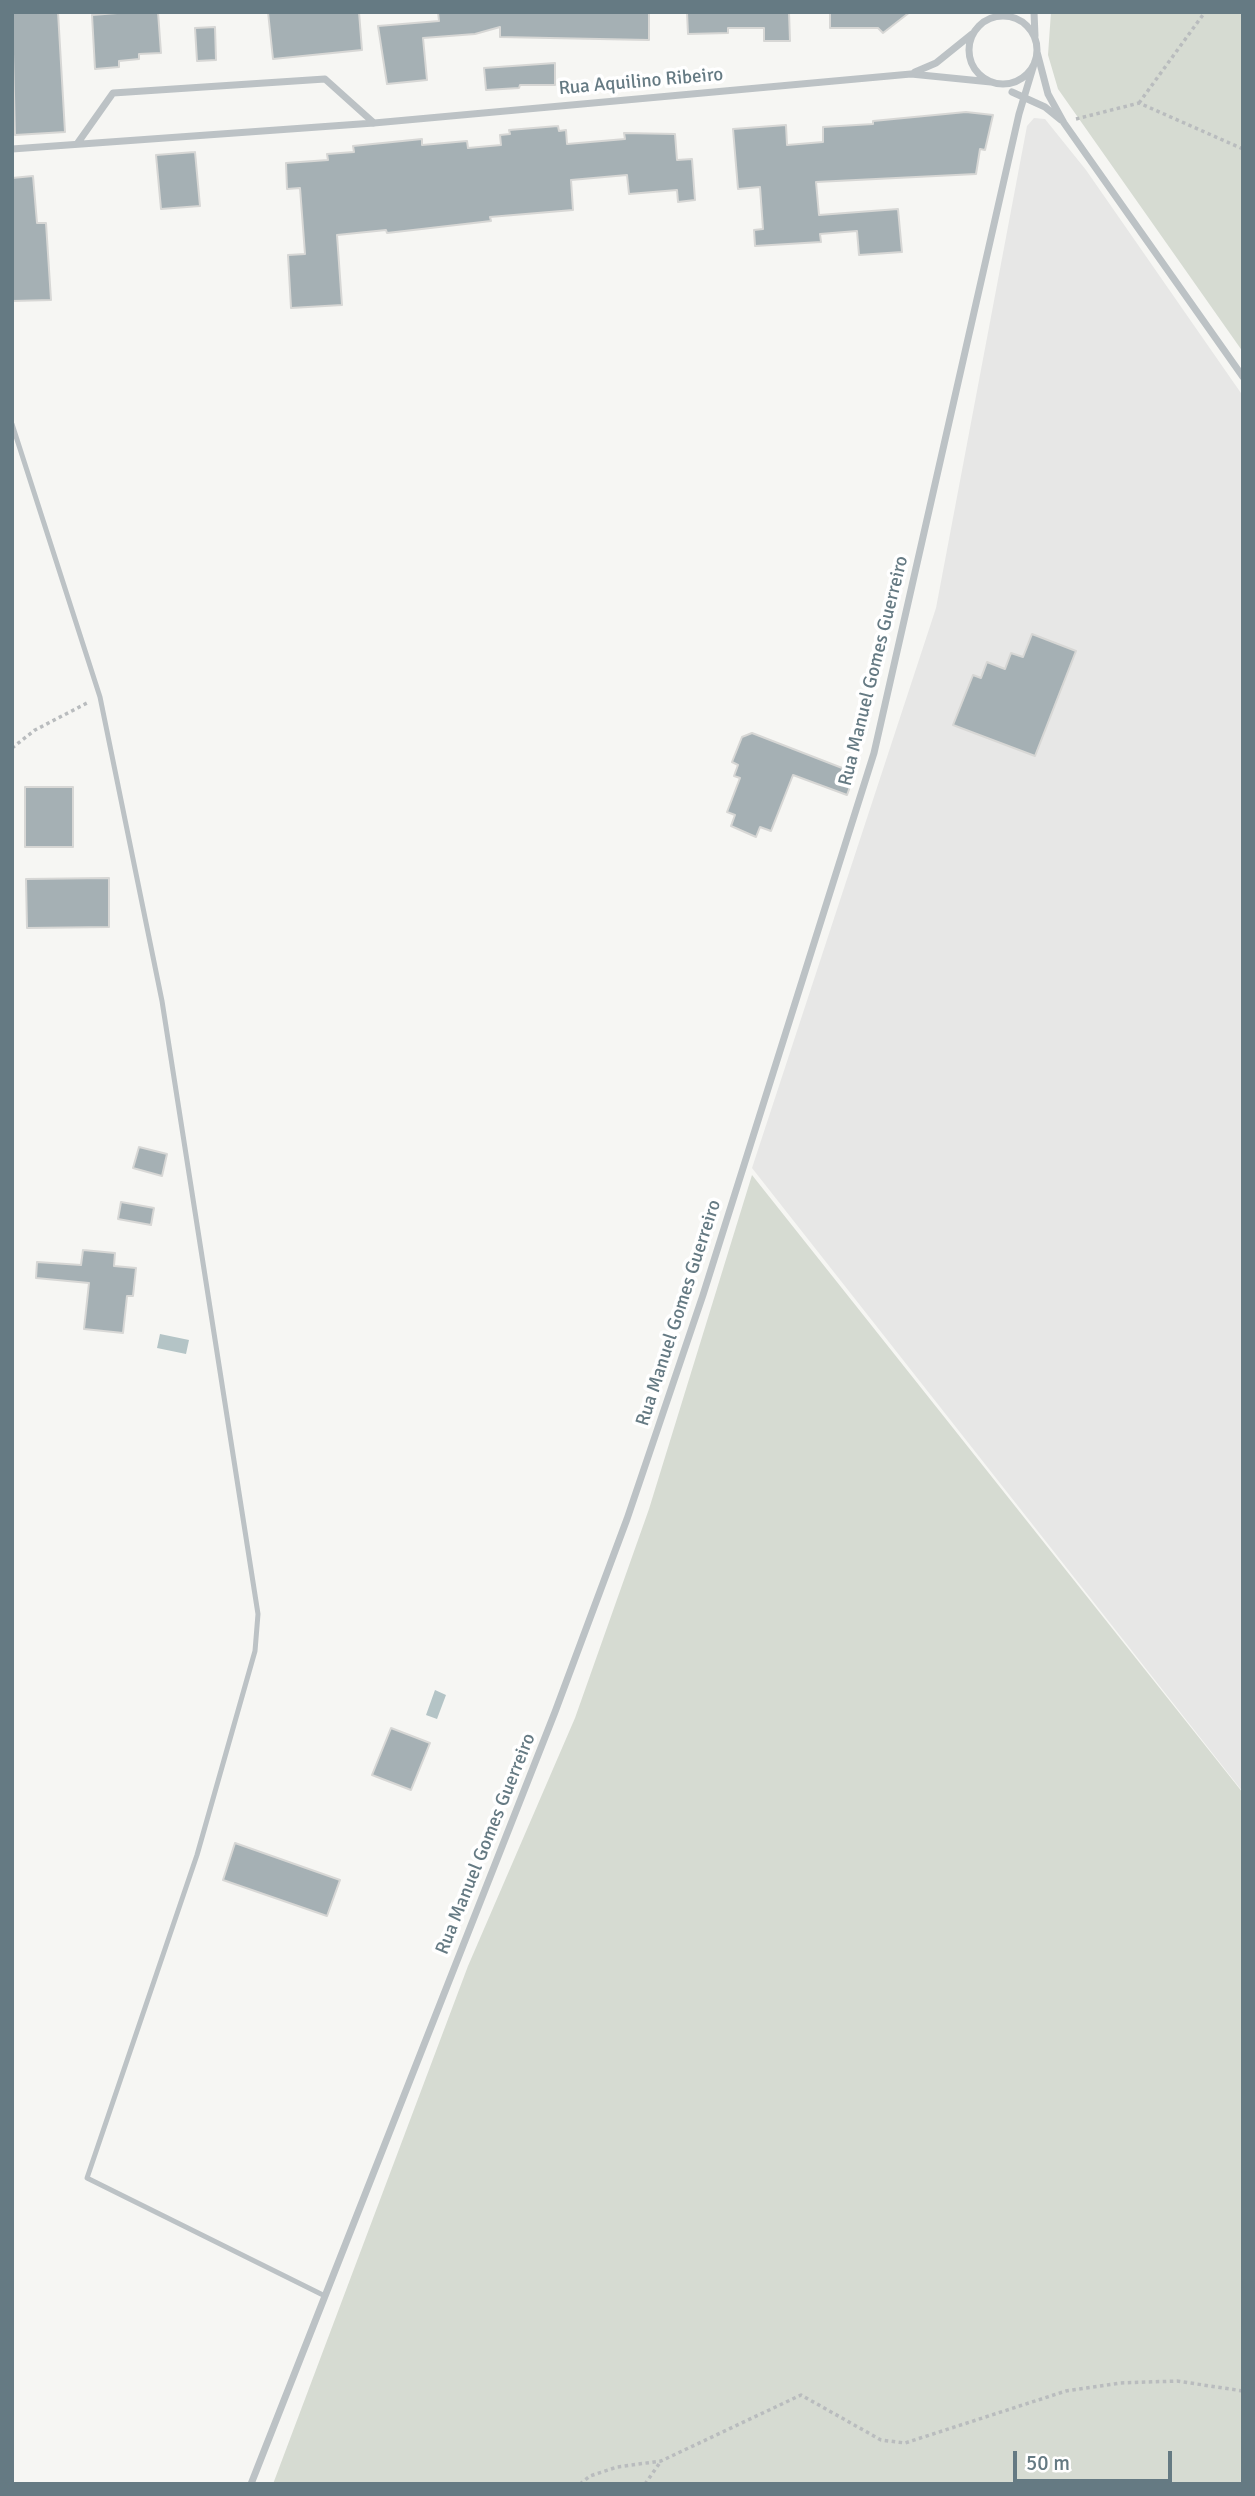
<!DOCTYPE html>
<html>
<head>
<meta charset="utf-8">
<style>
  body { margin:0 }
  #map { position:relative; width:1255px; height:2496px; overflow:hidden; background:#f6f6f3; font-family:Signika,sans-serif }
  canvas { display:block }
  .frame { position:absolute; inset:0; border:14px solid #657a83; pointer-events:none }
  .scale { position:absolute; left:1013px; top:2451px; width:159px; height:32px; box-sizing:border-box; border:4px solid #657a83; border-top:0; padding-left:9px; font-size:21px; line-height:24px; white-space:nowrap; color:#657a83; -webkit-text-stroke:5px #fff; paint-order:stroke }
</style>
</head>
<body>
<div id="map">
<canvas width="1255" height="2496"></canvas>
<div class="frame"></div>
<div class="scale">50 m</div>
</div>
<script>
const c = document.querySelector('canvas').getContext('2d');
c.lineJoin = 'round';
function fillPath(path, color) { c.fillStyle = color; c.fill(path, 'evenodd'); }
const poly = rows => new Path2D(rows.map(r => 'M' + r).join(''));
function trace(path, color, width, dash) { c.strokeStyle = color; c.lineWidth = width; c.lineCap = dash ? 'butt' : 'round'; c.setLineDash(dash || []); c.stroke(path); }
function label(font, color, halo, rows, align = 'center') {
  c.font = font + ' Signika,sans-serif'; c.lineWidth = 7; c.setLineDash([]); c.textBaseline = 'middle'; c.strokeStyle = halo; c.fillStyle = color; for (const [text, x, y, turn = 0] of rows) {
    c.save(); c.translate(x, y); c.rotate((+turn || 0) * Math.PI / 180); c.textAlign = isNaN(turn) ? turn : align; if (halo) c.strokeText(text, 0, 0); c.fillText(text, 0, 0); c.restore();
  }
}
const built = poly([
  [1034,118,1045,119,1086,170,1243,396,1243,1792,752,1168,936,608,1027,126]
]);
const green = poly([
  [1051,12,1243,12,1243,352,1058,89,1048,55],
  [752,1175,1243,1793,1243,2484,273,2484,468,1966,575,1718,649,1509]
]);
const water = poly([
  [160,1334,189,1340,186,1354,157,1348],
  [435,1690,446,1695,437,1719,426,1715]
]);
const building = poly([
  [12,12,58,12,65,132,15,135,12,12],
  [130,12,158,12,161,53,139,54,139,59,119,61,119,67,95,69,92,15,130,12],
  [268,12,359,12,362,50,273,59,268,12],
  [438,12,649,12,649,40,500,37,500,27,475,34,423,38,427,80,387,84,378,26,439,21,438,12],
  [687,12,789,12,790,41,764,41,764,28,728,28,728,33,688,34,687,12],
  [830,12,910,12,883,33,878,28,830,28,830,12],
  [215,27,216,60,197,61,195,28,215,27],
  [555,63,555,85,520,85,519,88,486,90,484,68,555,63],
  [966,112,993,115,985,150,980,149,976,174,816,182,819,215,898,209,902,252,859,255,857,231,820,234,821,242,755,246,754,230,763,229,760,187,738,189,733,129,786,125,787,145,823,142,823,127,873,124,873,121,966,112],
  [558,126,559,131,566,130,567,144,625,139,624,133,675,134,677,160,692,159,695,200,678,202,677,190,629,194,627,175,571,180,573,210,490,217,491,221,387,233,386,230,337,235,342,305,291,308,288,255,305,254,300,188,287,189,286,163,328,160,327,154,354,152,353,146,422,139,422,145,467,141,468,148,501,145,500,135,510,134,509,130,558,126],
  [195,152,200,206,161,209,156,155,195,152],
  [33,176,37,223,46,223,51,300,12,301,12,178,33,176],
  [1032,634,1076,651,1035,756,953,725,973,675,981,678,987,662,1005,669,1011,653,1023,657,1032,634],
  [752,733,855,773,847,795,793,775,771,831,760,827,756,837,731,826,735,815,727,812,740,778,734,776,738,765,732,762,742,737,752,733],
  [25,787,73,787,73,847,25,847,25,787],
  [109,878,109,927,27,928,26,879,109,878],
  [139,1147,167,1154,162,1176,133,1168,139,1147],
  [121,1202,154,1208,151,1225,118,1219,121,1202],
  [83,1250,115,1253,114,1266,136,1268,133,1296,127,1296,123,1333,84,1329,89,1283,36,1278,37,1262,81,1265,83,1250],
  [391,1728,430,1743,411,1790,372,1775,391,1728],
  [235,1843,340,1880,327,1916,223,1880,235,1843]
]);
const path = poly([
  [1139,103,1205,12],
  [1076,119,1139,103,1243,149],
  [12,748,35,730,89,702],
  [580,2484,590,2476,617,2467,661,2461,801,2395,881,2440,905,2443,1066,2391,1120,2383,1177,2381,1243,2391],
  [645,2484,661,2461]
]);
const lane = poly([
  [12,424,100,697,162,1001,258,1614,255,1651,197,1855,87,2178,325,2296]
]);
const street = poly([
  [1034,12,1035,36],
  '969 50a34 34 0 1 1 68 0a34 34 0 1 1-68 0Z',
  [1037,52,1048,94,1064,123,1243,377],
  [915,72,936,63,972,34],
  [1012,92,1045,107,1061,120],
  [77,144,113,93,325,79,374,123],
  [12,149,374,123,911,74,991,82],
  [251,2484,555,1712,627,1519,703,1295,874,753,1019,114,1035,61]
]);
const streetNames = [
  ["Rua Aquilino Ribeiro",641,82,-5],
  ["Rua Manuel Gomes Guerreiro",874,671,-76],
  ["Rua Manuel Gomes Guerreiro",679,1313,-72],
  ["Rua Manuel Gomes Guerreiro",486,1844,-68]
];
fillPath(built, '#e7e7e6');
fillPath(green, '#d6dbd2');
fillPath(water, '#b4c4c6');
fillPath(building, '#a5b0b4');
trace(building, '#d7d7d5', 2);
trace(path, '#b9bcbe', 3.5, [3.5, 3.5]);
trace(lane, '#bcc2c5', 5);
trace(street, '#bcc2c5', 7);
label('19px', '#657a83', '#fff', streetNames);
</script>
</body>
</html>
